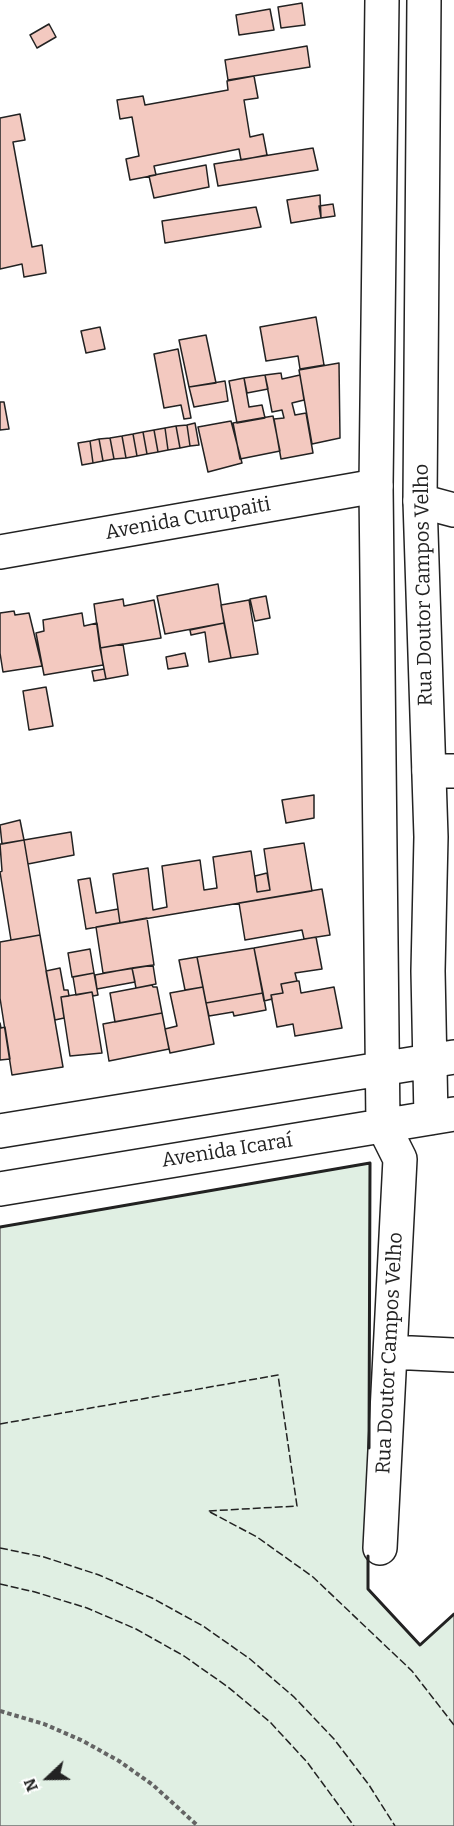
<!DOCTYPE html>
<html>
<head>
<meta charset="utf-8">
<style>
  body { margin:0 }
  #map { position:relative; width:454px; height:1826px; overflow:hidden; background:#fff; font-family:Bitter,serif }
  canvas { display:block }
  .north { position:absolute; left:18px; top:1748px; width:60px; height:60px; -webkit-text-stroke:4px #fff; paint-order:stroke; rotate:248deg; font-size:16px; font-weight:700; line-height:24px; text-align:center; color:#222 }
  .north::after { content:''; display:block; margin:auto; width:21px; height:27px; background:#222; clip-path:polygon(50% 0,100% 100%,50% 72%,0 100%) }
</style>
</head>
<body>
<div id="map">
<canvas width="454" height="1826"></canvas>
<div class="north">N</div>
</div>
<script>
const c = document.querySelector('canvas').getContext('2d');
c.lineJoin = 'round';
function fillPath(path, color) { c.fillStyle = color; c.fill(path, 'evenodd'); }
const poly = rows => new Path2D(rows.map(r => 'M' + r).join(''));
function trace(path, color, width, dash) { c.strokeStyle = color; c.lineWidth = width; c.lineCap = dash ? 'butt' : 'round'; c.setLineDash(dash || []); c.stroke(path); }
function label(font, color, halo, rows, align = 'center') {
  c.font = font + ' Bitter,serif'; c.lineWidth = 4.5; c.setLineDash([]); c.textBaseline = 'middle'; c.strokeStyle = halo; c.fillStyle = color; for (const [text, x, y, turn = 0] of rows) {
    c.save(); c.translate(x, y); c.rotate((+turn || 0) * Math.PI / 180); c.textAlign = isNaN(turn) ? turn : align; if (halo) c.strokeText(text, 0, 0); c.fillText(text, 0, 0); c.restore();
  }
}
const green = poly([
  [370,1163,368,1589,420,1645,454,1614,454,1826,0,1826,0,1227,370,1163]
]);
const building = poly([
  [302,3,305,25,281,28,278,7,302,3],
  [270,9,274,30,239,35,236,15,270,9],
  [49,24,56,37,37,48,30,35,49,24],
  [307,46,310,67,228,80,225,60,307,46],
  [254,76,258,98,244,100,250,137,263,134,267,155,241,160,239,149,154,166,156,175,130,180,126,159,139,156,132,117,120,119,117,100,143,96,145,105,228,90,227,81,254,76],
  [20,114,25,140,13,142,32,247,42,245,46,273,24,277,22,264,0,269,0,118,20,114],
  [313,148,318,170,218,186,214,164,313,148],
  [206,165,209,187,154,198,149,176,206,165],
  [320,195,321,218,291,223,287,200,320,195],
  [333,204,335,216,321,218,319,206,333,204],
  [256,207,261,227,165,243,162,221,256,207],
  [316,317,324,365,300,369,298,356,266,361,260,327,316,317],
  [100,327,105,349,86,353,81,331,100,327],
  [206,335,216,383,189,387,179,340,206,335],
  [178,349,191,418,184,419,181,405,164,408,154,354,178,349],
  [339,363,340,438,312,444,299,370,339,363],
  [281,373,282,379,300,375,304,400,292,403,295,415,306,413,313,453,281,459,274,419,284,418,282,410,272,412,265,375,281,373],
  [265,375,268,389,247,393,244,378,265,375],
  [244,378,249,407,262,405,265,418,237,423,229,381,244,378],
  [225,381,228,401,194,407,189,387,225,381],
  [0,402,4,402,9,429,0,430,0,402],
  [273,416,280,451,240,459,233,423,273,416],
  [231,421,242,463,208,472,198,427,231,421],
  [195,423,199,445,190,446,187,425,195,423],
  [187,425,190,446,180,448,176,426,187,425],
  [176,426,180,448,168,450,165,428,176,426],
  [165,428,168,450,158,452,154,430,165,428],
  [154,430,158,452,147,454,143,432,154,430],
  [143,432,147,454,137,456,133,434,143,432],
  [133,434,137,456,126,458,122,436,133,434],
  [122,436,126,458,114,459,110,438,122,436],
  [110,438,114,459,103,461,99,439,110,438],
  [99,439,103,461,93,463,90,441,99,439],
  [90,441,93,463,82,465,78,443,90,441],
  [218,584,224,623,165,634,157,596,218,584],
  [266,596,270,618,255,621,250,599,266,596],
  [123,599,124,606,154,600,161,638,100,648,94,604,123,599],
  [249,600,258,654,231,658,221,605,249,600],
  [14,611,15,615,29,613,42,666,3,672,0,653,0,613,14,611],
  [82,613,84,626,97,623,103,665,44,675,36,633,44,631,43,620,82,613],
  [224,623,231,658,209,662,205,632,191,635,190,630,224,623],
  [123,644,128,675,106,679,100,648,123,644],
  [185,653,188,666,168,669,166,657,185,653],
  [104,669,106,679,94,681,92,671,104,669],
  [46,687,53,726,29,730,23,691,46,687],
  [314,795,314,818,286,823,282,800,314,795],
  [20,820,24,840,2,844,0,825,20,820],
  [71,832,74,855,28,864,24,840,71,832],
  [24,840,40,935,11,940,0,872,2,871,0,844,24,840],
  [304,843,312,891,120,923,113,874,148,868,153,910,167,907,162,866,200,860,204,890,217,888,213,857,251,851,257,892,270,890,264,849,304,843],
  [267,873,270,890,257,892,255,876,267,873],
  [90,878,96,913,118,909,120,923,86,929,78,880,90,878],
  [322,889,330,935,304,939,302,930,245,940,239,903,322,889],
  [147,918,154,965,103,973,96,927,147,918],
  [40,935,63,1067,12,1075,0,998,0,942,40,935],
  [316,937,322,969,295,973,297,981,281,984,283,993,271,995,272,999,264,1001,254,948,316,937],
  [254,948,263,993,206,1003,197,957,254,948],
  [90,949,94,973,72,977,68,953,90,949],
  [197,957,203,987,185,990,179,960,197,957],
  [153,965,156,984,136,988,132,968,153,965],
  [60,968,64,990,68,990,69,996,61,997,64,1018,55,1020,46,971,60,968],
  [132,968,135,982,97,989,95,975,132,968],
  [94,973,98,995,93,996,92,992,76,995,73,977,94,973],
  [297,981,299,981,301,993,334,987,342,1028,295,1036,293,1024,277,1027,271,995,283,993,281,984,297,981],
  [152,985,153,987,157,987,162,1013,115,1022,110,993,152,985],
  [203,987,214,1044,170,1053,165,1029,177,1026,170,993,203,987],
  [92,992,102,1053,70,1056,61,997,92,992],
  [263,993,266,1010,234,1016,233,1012,209,1016,206,1003,263,993],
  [162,1013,169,1049,109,1061,103,1024,162,1013],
  [0,1023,1,1028,5,1027,10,1059,0,1060,0,1023]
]);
const path = poly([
  [0,1711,44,1724,83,1741,119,1761,153,1785,198,1826]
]);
const minor = poly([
  [420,501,454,510],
  [0,552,376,486],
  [429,771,454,771],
  [390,1352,454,1355],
  [380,1548,400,1159,383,1125]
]);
const major = poly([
  [382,0,376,486,383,1125],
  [424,0,420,501,431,837,428,971,431,1118],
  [0,1131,454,1057],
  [0,1189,454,1114]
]);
const fence = poly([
  [0,1424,278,1375,297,1506,208,1511,257,1537,313,1577,412,1671,454,1725],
  [0,1548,44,1557,99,1575,152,1598,203,1626,250,1659,294,1697,334,1739,369,1785,395,1826],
  [0,1584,35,1592,87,1608,136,1629,184,1656,228,1687,270,1722,307,1762,354,1826]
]);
const wall = poly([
  [0,1227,370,1163,369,1448],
  [368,1556,368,1589,420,1645,454,1614]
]);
const streetNames = [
  ["Avenida Curupaiti",188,519,-10],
  ["Rua Doutor Campos Velho",424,585,-91],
  ["Avenida Icaraí",227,1151,-9],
  ["Rua Doutor Campos Velho",390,1353,-87]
];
fillPath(green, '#e0efe3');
trace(green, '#6f6f6f', 1.5);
fillPath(building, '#f3c9c0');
trace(building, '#222', 1.5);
trace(minor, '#222', 36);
trace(major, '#222', 36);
trace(path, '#646464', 4, [4.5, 3]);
trace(minor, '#fff', 33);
trace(major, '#fff', 33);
trace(fence, '#222', 1.5, [8, 3]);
trace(wall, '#222', 3);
label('20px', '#222', '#fff', streetNames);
</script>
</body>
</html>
